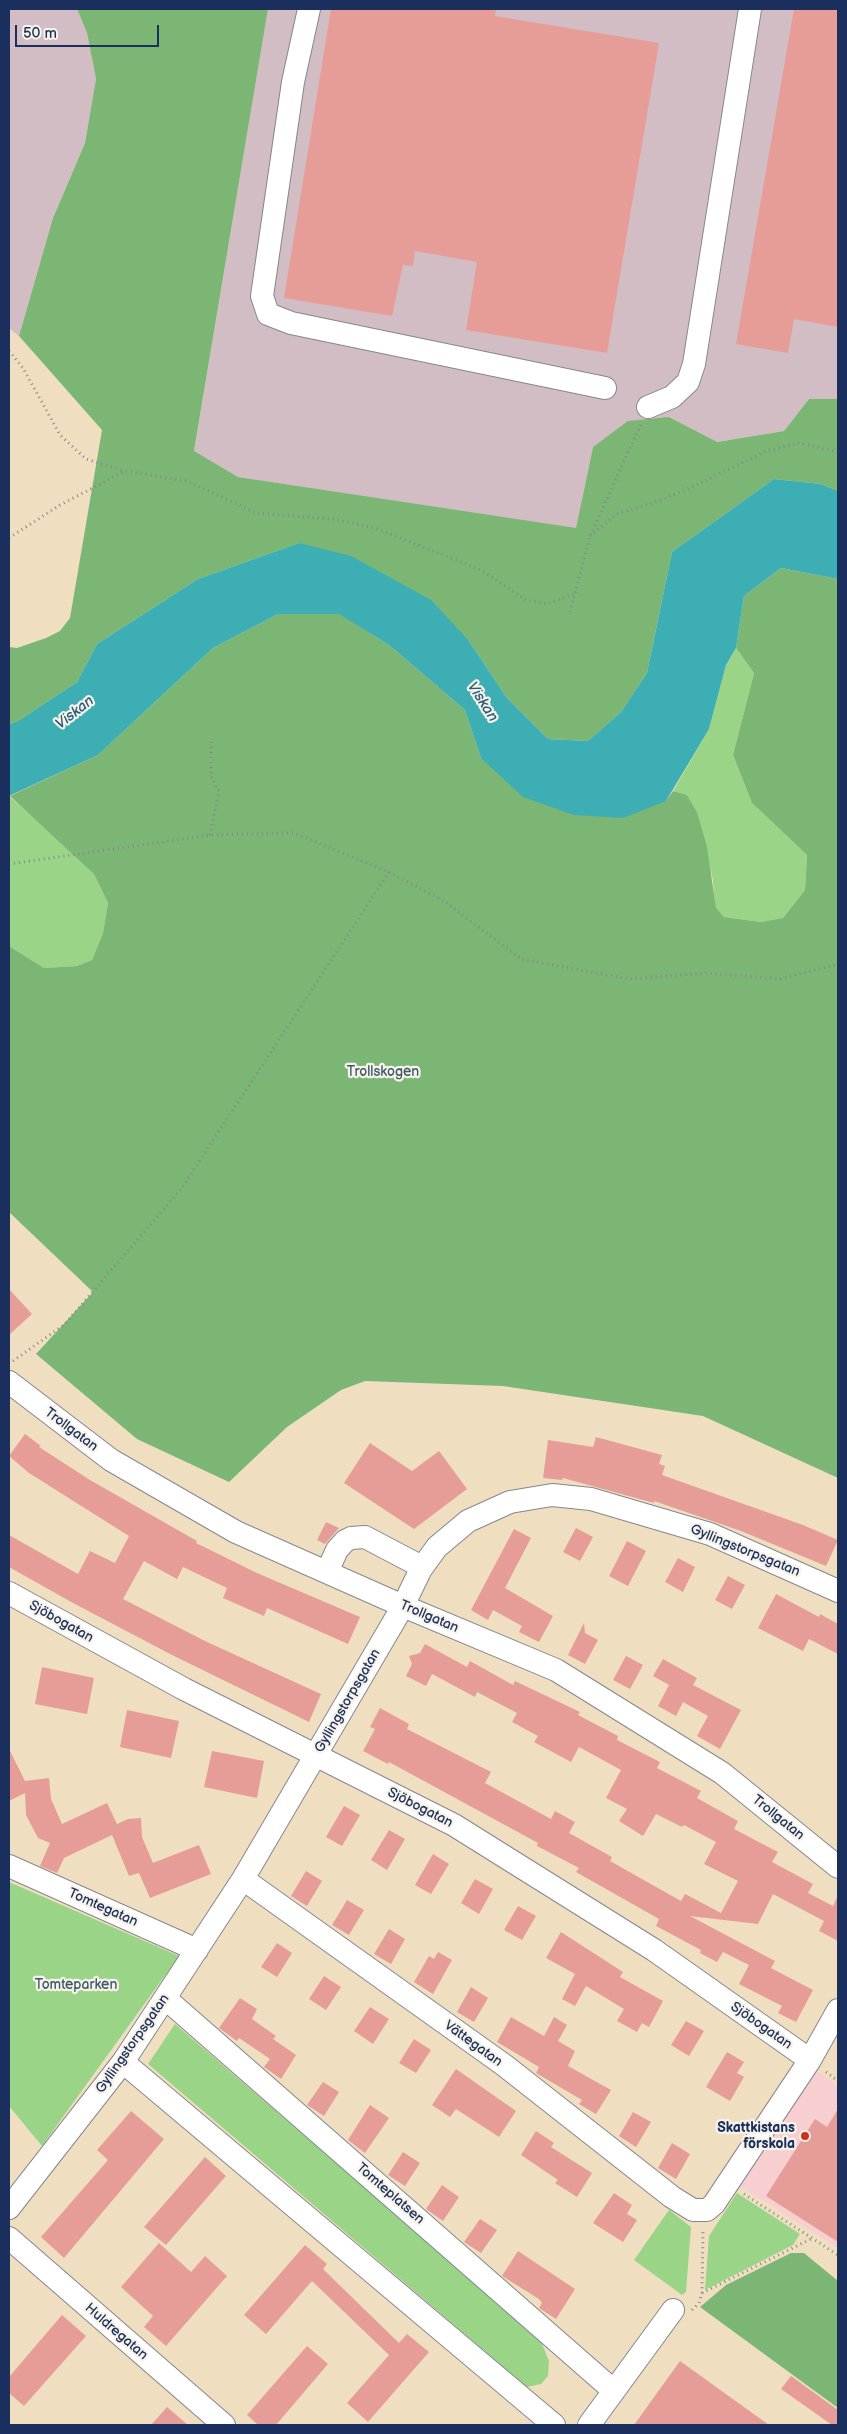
<!DOCTYPE html>
<html>
<head>
<meta charset="utf-8">
<style>
  body { margin:0 }
  #map { position:relative; width:847px; height:2434px; overflow:hidden; background:#efdfc0; font-family:"Balsamiq Sans",sans-serif }
  canvas { display:block }
  .frame { position:absolute; inset:0; border:10px solid #1b2f5e; pointer-events:none }
  .scale { position:absolute; left:15px; top:25px; width:144px; height:22px; box-sizing:border-box; border:2px solid #1b2f5e; border-top:0; padding-left:6px; font-size:15px; line-height:18px; white-space:nowrap; color:#1b2f5e; -webkit-text-stroke:4px #f7f3e8; paint-order:stroke }
</style>
</head>
<body>
<div id="map">
<canvas width="847" height="2434"></canvas>
<div class="frame"></div>
<div class="scale">50 m</div>
</div>
<script>
const c = document.querySelector('canvas').getContext('2d');
c.lineJoin = 'round';
function fillPath(path, color) { c.fillStyle = color; c.fill(path, 'evenodd'); }
const poly = rows => new Path2D(rows.map(r => 'M' + r).join(''));
function trace(path, color, width, dash) { c.strokeStyle = color; c.lineWidth = width; c.lineCap = dash ? 'butt' : 'round'; c.setLineDash(dash || []); c.stroke(path); }
function label(font, color, halo, rows, align = 'center') {
  c.font = font + ' "Balsamiq Sans",sans-serif'; c.lineWidth = 4.5; c.setLineDash([]); c.textBaseline = 'middle'; c.strokeStyle = halo; c.fillStyle = color; for (const [text, x, y, turn = 0] of rows) {
    c.save(); c.translate(x, y); c.rotate((+turn || 0) * Math.PI / 180); c.textAlign = isNaN(turn) ? turn : align; if (halo) c.strokeText(text, 0, 0); c.fillText(text, 0, 0); c.restore();
  }
}
const built = poly([
  [816,2070,838,2086,838,2248,740,2186]
]);
const industrial = poly([
  [9,9,77,9,87,33,96,79,85,143,53,218,19,336,9,328],
  [268,9,838,9,838,399,809,399,784,431,716,442,669,417,593,447,576,529,238,477,194,452]
]);
const green = poly([
  [736,648,754,673,733,755,752,803,807,855,805,890,783,918,761,922,724,917,715,908,713,880,697,812,687,795,673,791,709,729,726,665],
  [9,796,63,843,94,874,108,903,103,933,92,960,77,966,44,968,9,946],
  [9,1882,179,1956,42,2146,9,2106],
  [175,2024,540,2339,549,2361,548,2376,541,2384,527,2387,148,2064],
  [737,2193,800,2234,793,2245,705,2290,709,2236],
  [669,2210,691,2227,686,2292,682,2295,634,2260]
]);
const forest = poly([
  [77,9,268,9,194,451,238,477,576,528,593,447,628,421,669,417,717,442,784,431,809,399,838,399,838,491,821,484,774,479,672,552,647,673,621,712,588,741,548,739,507,698,469,641,299,543,198,579,97,644,77,682,18,721,9,724,9,647,17,648,46,638,60,631,70,618,102,430,19,336,53,218,85,143,96,79,87,33],
  [781,568,838,579,838,1478,703,1416,503,1386,365,1381,341,1390,287,1427,229,1482,137,1439,36,1354,93,1292,9,1212,9,946,44,968,77,966,92,960,103,933,108,903,94,874,10,796,98,755,213,648,278,614,340,614,389,645,465,710,481,758,666,801,673,791,687,795,697,812,707,847,716,908,724,917,761,922,783,918,805,890,807,855,752,803,733,755,754,673,736,648,744,596],
  [791,2253,804,2253,838,2281,838,2408,700,2307,726,2285]
]);
const water = poly([
  [774,479,821,484,838,491,838,579,781,568,744,596,736,648,726,665,709,729,666,801,623,818,574,815,523,797,481,758,465,710,389,645,339,614,278,614,213,648,98,755,9,796,9,724,18,721,77,682,97,644,198,579,299,543,351,556,431,600,469,641,507,698,548,739,588,741,621,712,647,673,672,552]
]);
const building = poly([
  [331,9,496,9,495,16,659,43,607,353,466,330,477,262,415,251,413,266,403,265,392,316,284,298],
  [794,9,838,9,838,327,794,319,788,353,736,344],
  [9,1289,32,1314,9,1335],
  [25,1434,41,1446,39,1447,90,1480,197,1541,196,1543,257,1573,360,1617,348,1644,267,1608,264,1616,223,1598,227,1588,183,1567,177,1579,144,1561,123,1599,207,1642,321,1694,309,1722,172,1655,73,1603,9,1567,9,1535,78,1574,90,1551,115,1563,129,1536,29,1473,9,1456],
  [596,1437,662,1455,659,1464,665,1466,662,1475,803,1525,838,1540,826,1566,741,1531,654,1501,654,1503,563,1478,562,1480,543,1478,548,1440,593,1447],
  [370,1443,412,1471,439,1451,467,1489,414,1529,344,1483],
  [326,1522,339,1528,325,1544,317,1540],
  [576,1528,593,1537,580,1561,563,1552],
  [514,1529,531,1538,505,1588,553,1616,539,1642,519,1632,522,1626,493,1610,488,1620,471,1610],
  [627,1541,646,1551,628,1586,609,1576],
  [678,1558,695,1567,683,1592,665,1582],
  [728,1576,745,1585,732,1609,715,1600],
  [776,1594,819,1617,820,1614,838,1624,838,1654,809,1639,803,1651,758,1628],
  [584,1623,585,1633,598,1640,585,1664,568,1655],
  [425,1644,467,1667,470,1661,513,1685,515,1681,580,1712,578,1715,618,1736,617,1740,660,1762,657,1768,701,1791,697,1798,738,1821,734,1829,778,1852,772,1862,813,1884,808,1893,833,1906,838,1895,838,1941,819,1931,824,1921,773,1894,758,1924,690,1916,775,1961,771,1968,813,1990,796,2022,778,2013,782,2006,739,1984,749,1965,723,1952,717,1962,700,1953,701,1950,656,1926,659,1919,576,1872,579,1868,537,1846,538,1843,389,1762,388,1764,363,1751,375,1729,370,1727,380,1708,409,1724,407,1729,491,1772,485,1783,551,1819,555,1811,575,1822,569,1833,612,1857,610,1861,681,1901,685,1894,721,1913,738,1881,704,1864,716,1842,684,1825,682,1827,656,1814,643,1836,619,1821,627,1809,606,1798,621,1770,579,1747,571,1762,534,1742,538,1736,512,1722,517,1713,477,1692,475,1697,432,1674,426,1686,406,1676,412,1664,409,1656,420,1653],
  [626,1656,643,1665,630,1689,613,1680],
  [663,1659,697,1678,693,1685,741,1710,720,1749,697,1736,708,1716,683,1702,676,1716,658,1706,669,1685,653,1676],
  [42,1667,94,1678,87,1714,35,1704],
  [127,1710,179,1721,171,1758,120,1747],
  [9,1749,25,1781,49,1778,51,1799,62,1824,107,1803,117,1824,128,1819,141,1818,142,1837,153,1863,199,1845,211,1874,150,1898,139,1873,129,1876,112,1835,64,1858,57,1873,40,1866,50,1843,38,1838,26,1815,25,1793,9,1801],
  [212,1751,264,1761,257,1798,204,1787],
  [344,1806,360,1815,342,1846,326,1837],
  [389,1830,405,1839,387,1870,371,1860],
  [433,1854,449,1864,431,1894,415,1885],
  [306,1871,322,1881,307,1906,291,1896],
  [475,1879,493,1889,479,1914,461,1903],
  [347,1900,364,1910,349,1935,332,1925],
  [518,1906,536,1916,522,1940,504,1930],
  [389,1929,405,1939,391,1964,374,1954],
  [561,1932,623,1972,620,1977,663,2001,649,2027,642,2023,637,2032,617,2021,624,2009,586,1986,575,2006,562,1999,575,1974,546,1958],
  [277,1943,292,1953,277,1977,261,1967],
  [438,1952,452,1960,433,1994,414,1982,429,1956,434,1959],
  [324,1976,341,1987,326,2010,309,1999],
  [471,1987,488,1998,474,2022,457,2012],
  [240,1998,257,2009,252,2019,276,2036,273,2039,296,2055,281,2079,264,2067,270,2059,239,2038,237,2041,219,2028],
  [370,2007,389,2019,373,2044,354,2031],
  [511,2017,544,2036,554,2017,567,2025,558,2041,575,2051,568,2066,611,2090,596,2114,579,2104,582,2100,536,2073,539,2067,497,2042],
  [686,2021,704,2031,689,2056,671,2045],
  [414,2039,431,2050,416,2073,399,2063],
  [727,2052,744,2062,737,2073,744,2077,730,2101,706,2087],
  [456,2069,516,2111,499,2137,456,2109,450,2117,432,2105],
  [323,2082,339,2092,324,2116,307,2105],
  [370,2105,389,2118,365,2153,348,2140],
  [838,2109,838,2242,766,2196,815,2119,827,2127],
  [131,2111,164,2139,64,2258,41,2237,108,2160,97,2150],
  [633,2112,651,2122,636,2147,619,2136],
  [536,2131,554,2143,551,2147,592,2173,577,2197,555,2183,558,2180,521,2155],
  [672,2143,690,2154,676,2179,658,2168],
  [403,2152,420,2163,405,2186,388,2175],
  [205,2157,226,2176,166,2245,144,2227],
  [442,2185,459,2197,443,2221,426,2209],
  [614,2193,632,2205,627,2214,637,2220,623,2242,593,2223],
  [480,2219,497,2230,481,2253,464,2242],
  [159,2243,191,2272,205,2256,227,2276,166,2346,144,2327,153,2316,121,2287],
  [305,2245,327,2264,323,2269,399,2343,407,2334,429,2352,368,2422,347,2403,389,2355,312,2281,266,2334,244,2315],
  [518,2251,575,2289,556,2319,539,2308,542,2303,539,2299,502,2276],
  [62,2315,86,2336,24,2406,9,2393,9,2377],
  [307,2346,328,2364,276,2425,258,2425,247,2415],
  [680,2361,769,2425,634,2425],
  [791,2376,838,2410,838,2425,832,2425,781,2389],
  [167,2407,188,2425,151,2425]
]);
const path = poly([
  [9,351,23,368,60,435,86,459,125,471],
  [590,536,617,514,664,499,701,483,766,451,799,443,838,452],
  [9,538,60,505,125,471,187,481,256,513,333,519,375,528,481,570,526,600,547,604,573,594],
  [570,612,590,536,641,424],
  [210,835,219,791,211,776,211,739],
  [9,864,210,835,294,833,389,872,444,901,521,959,628,979,706,973,780,979,838,964],
  [13,1361,65,1324,181,1189,389,872],
  [826,2072,838,2081],
  [744,2194,838,2255],
  [702,2293,813,2238],
  [692,2310,699,2303,702,2293,703,2230]
]);
const minor = poly([
  [309,9,293,82,262,296,268,314,291,323,605,388],
  [648,407,672,397,688,382,694,364,750,9],
  [9,1382,111,1460,236,1532,403,1606,556,1670,722,1773,838,1867],
  [327,1572,337,1550,345,1541,351,1538,365,1537,422,1567],
  [9,1593,184,1689,454,1825,654,1950,810,2060],
  [9,1866,197,1950],
  [243,1879,504,2065,672,2197,693,2210,707,2210,714,2204,810,2060,838,2010],
  [165,1998,614,2391],
  [123,2062,554,2425],
  [9,2208,123,2062,243,1879,403,1606,421,1569,437,1547,468,1521,510,1502,552,1495,591,1499,710,1534,838,1591],
  [9,2238,224,2425],
  [589,2425,673,2310]
]);
const markers = [
  [805,2136,5,"#c8321e"]
];
const parkNames = [
  ["Trollskogen",383,1072],
  ["Tomteparken",76,1985]
];
const streetNames = [
  ["Trollgatan",71,1430,37],
  ["Gyllingstorpsgatan",745,1551,22],
  ["Trollgatan",429,1617,23],
  ["Sjöbogatan",61,1622,29],
  ["Gyllingstorpsgatan",348,1701,-60],
  ["Sjöbogatan",420,1808,27],
  ["Trollgatan",778,1818,39],
  ["Tomtegatan",103,1908,24],
  ["Sjöbogatan",761,2026,35],
  ["Gyllingstorpsgatan",133,2044,-55],
  ["Vättegatan",473,2044,36],
  ["Tomteplatsen",390,2194,41],
  ["Huldregatan",116,2332,41]
];
const poiNames = [
  ["Skattkistans",795,2128],
  ["förskola",795,2144]
];
const waterNames = [
  ["Viskan",482,702,57],
  ["Viskan",75,713,-38]
];
fillPath(built, '#f7cfd0');
fillPath(industrial, '#d2bdc5');
fillPath(green, '#9ad487');
fillPath(forest, '#7bb674');
fillPath(water, '#3caeb4');
fillPath(building, '#e69d98');
trace(minor, '#85878f', 24);
trace(path, '#85878f', 3, [1, 4]);
trace(minor, '#fff', 22);
for (const [x, y, r, color] of markers) { const dot = new Path2D(); dot.arc(x, y, r, 0, 2 * Math.PI); c.fillStyle = color; c.fill(dot); trace(dot, '#f7f3e8', 2); }
label('14px', '#3b5868', '#f7f3e8', parkNames);
label('14px', '#1b2f5e', '#f7f3e8', streetNames);
label('bold 14px', '#1b2f5e', '#f7f3e8', poiNames, 'right');
label('italic 15px', '#275b7c', '#f7f3e8', waterNames);
</script>
</body>
</html>
